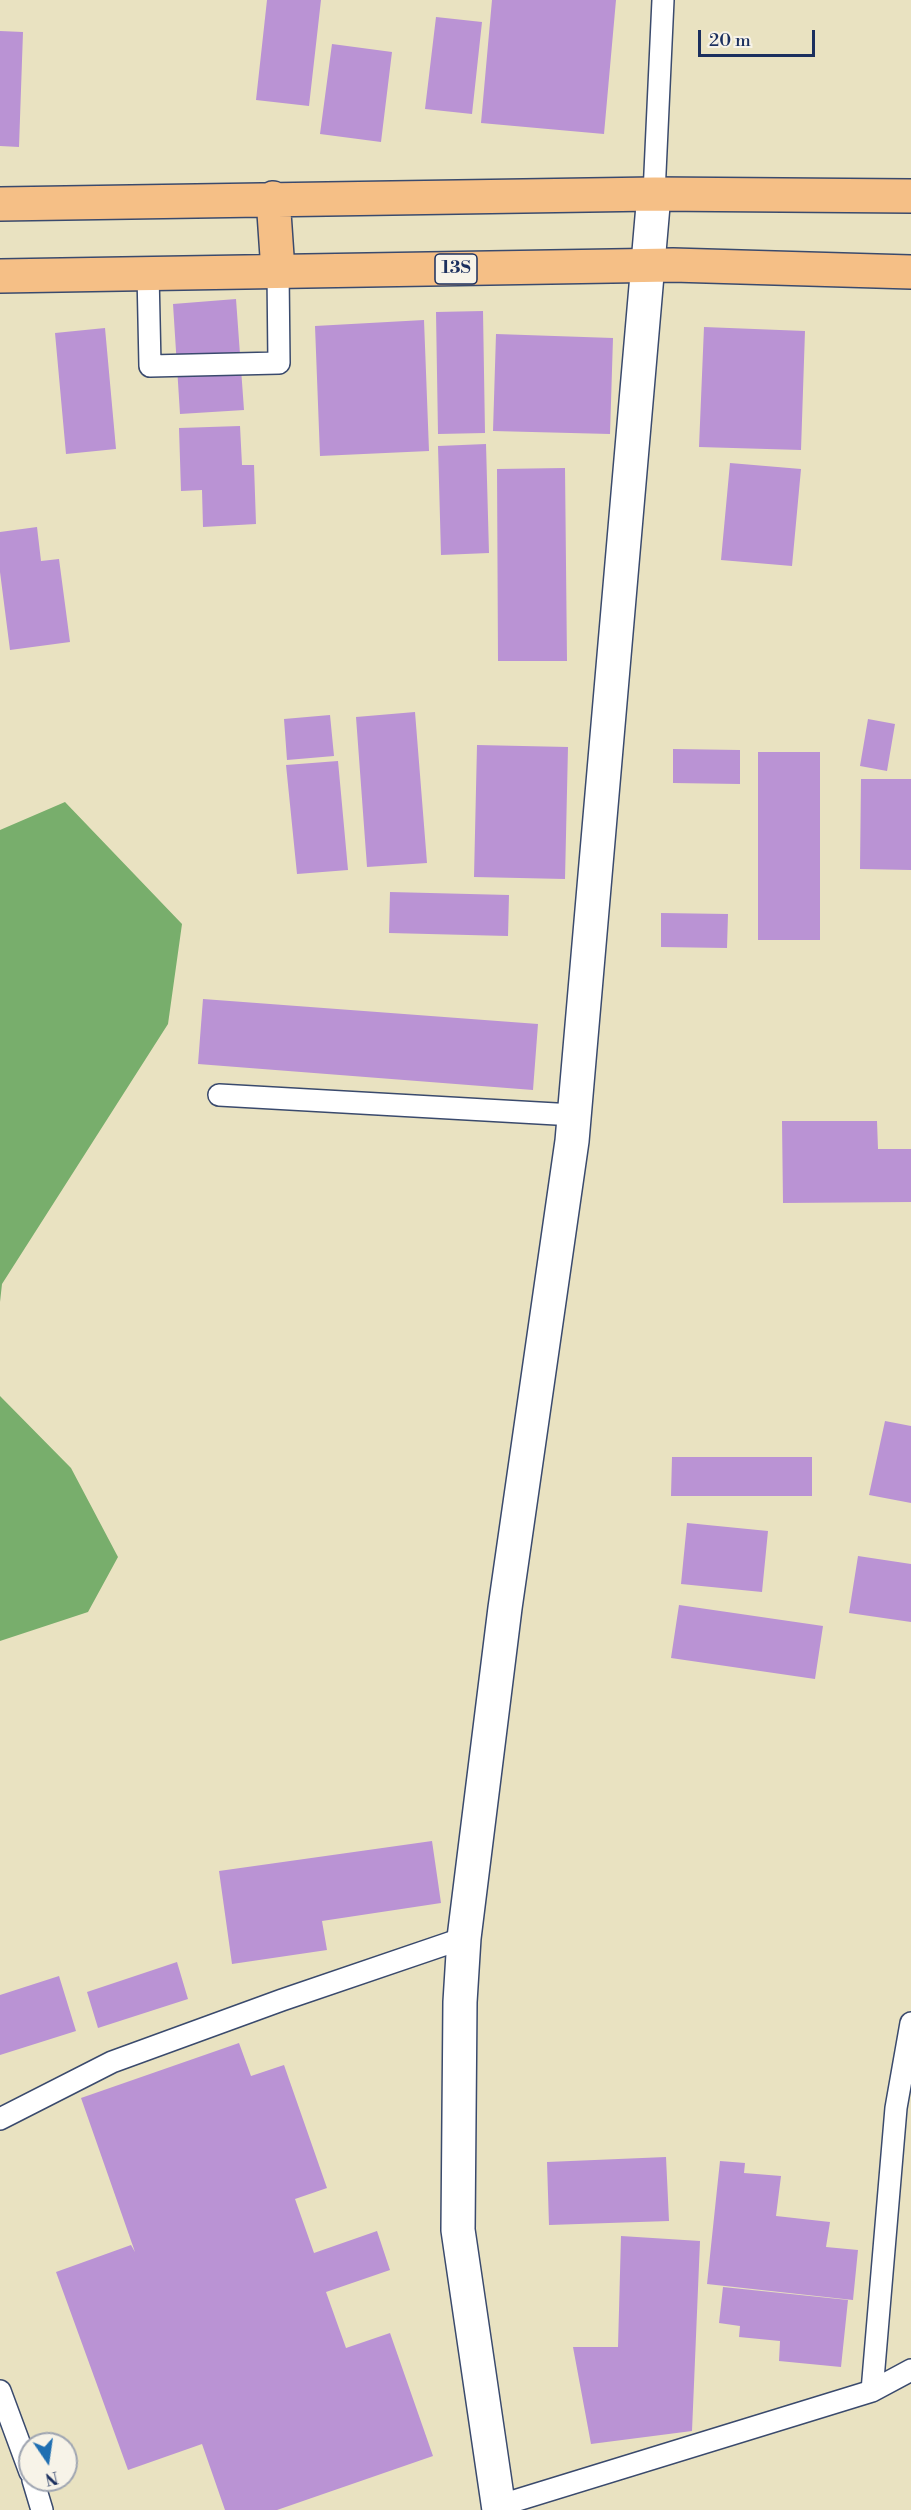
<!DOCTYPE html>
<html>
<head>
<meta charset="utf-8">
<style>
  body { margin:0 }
  #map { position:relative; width:911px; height:2510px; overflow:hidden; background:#e9e2c1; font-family:"Libre Bodoni",serif }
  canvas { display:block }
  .north { position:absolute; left:18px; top:2432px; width:60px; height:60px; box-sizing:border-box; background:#f7f3e8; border:2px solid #9fa5b1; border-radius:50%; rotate:167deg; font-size:16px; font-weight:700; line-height:24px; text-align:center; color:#1b2f5e }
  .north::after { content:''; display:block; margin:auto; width:21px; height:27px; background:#1f6fb2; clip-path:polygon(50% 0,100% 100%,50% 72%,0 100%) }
  .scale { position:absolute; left:698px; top:30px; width:117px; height:27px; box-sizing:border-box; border:3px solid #1b2f5e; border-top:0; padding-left:8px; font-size:18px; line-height:21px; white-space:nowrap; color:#1b2f5e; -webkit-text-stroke:4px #f7f3e8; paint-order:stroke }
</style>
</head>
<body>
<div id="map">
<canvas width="911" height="2510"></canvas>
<div class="north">N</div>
<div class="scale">20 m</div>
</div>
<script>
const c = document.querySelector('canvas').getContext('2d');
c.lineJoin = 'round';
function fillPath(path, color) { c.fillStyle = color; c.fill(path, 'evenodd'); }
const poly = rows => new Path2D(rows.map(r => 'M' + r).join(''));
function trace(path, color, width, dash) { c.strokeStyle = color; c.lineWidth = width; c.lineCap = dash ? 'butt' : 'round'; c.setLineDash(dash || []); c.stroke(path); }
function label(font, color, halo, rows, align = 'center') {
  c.font = font + ' "Libre Bodoni",serif'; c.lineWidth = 6; c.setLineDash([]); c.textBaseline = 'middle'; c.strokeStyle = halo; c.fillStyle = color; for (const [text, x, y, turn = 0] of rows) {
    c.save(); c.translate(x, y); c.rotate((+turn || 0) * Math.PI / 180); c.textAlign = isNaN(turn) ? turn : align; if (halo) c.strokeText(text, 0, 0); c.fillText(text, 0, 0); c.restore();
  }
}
const forest = poly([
  [65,802,182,924,168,1024,2,1284,0,1302,0,830],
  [0,1396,71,1468,118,1557,88,1612,0,1641]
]);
const building = poly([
  [267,0,321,0,309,106,256,100],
  [492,0,616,0,604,134,481,123],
  [436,17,482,22,472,114,425,109],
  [0,31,23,32,19,147,0,146],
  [332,44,392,52,381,142,320,134],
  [236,299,244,410,180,414,173,304],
  [483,311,485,433,438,434,436,312],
  [424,320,429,451,320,456,315,326],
  [704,327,805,331,801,450,699,447],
  [105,328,116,449,66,454,55,333],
  [496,334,613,338,610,434,493,431],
  [240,426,242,465,254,465,256,524,203,527,202,490,181,491,179,428],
  [486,444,489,553,441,555,438,446],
  [730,463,801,469,792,566,721,560],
  [565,468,567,661,498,661,497,469],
  [37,527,41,561,59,559,70,642,10,650,0,572,0,532],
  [415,712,427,863,367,867,356,717],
  [330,715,334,756,287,760,284,719],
  [868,719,895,724,887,771,860,766],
  [477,745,568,747,565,879,474,877],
  [673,749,740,750,740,784,673,783],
  [758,752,820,752,820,940,758,940],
  [338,761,348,870,297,874,286,765],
  [861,779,911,779,911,870,860,869],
  [390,892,509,895,508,936,389,933],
  [661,913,728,914,727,948,661,947],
  [203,999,538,1024,533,1090,198,1064],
  [782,1121,877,1121,878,1149,911,1149,911,1202,783,1203],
  [885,1421,911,1426,911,1503,869,1495],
  [672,1457,812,1457,812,1496,671,1496],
  [687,1523,768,1531,762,1592,681,1584],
  [858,1556,911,1564,911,1622,849,1613],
  [679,1605,823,1626,815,1679,671,1658],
  [432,1841,441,1903,322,1921,327,1950,232,1964,219,1871],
  [177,1962,188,1999,98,2028,87,1992],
  [59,1976,76,2031,0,2055,0,1995],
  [239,2043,251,2076,284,2065,327,2188,295,2199,314,2253,377,2231,390,2270,326,2292,346,2348,390,2333,433,2456,277,2510,225,2510,202,2444,128,2470,56,2272,131,2245,135,2252,81,2098],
  [666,2157,669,2221,549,2225,547,2162],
  [720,2161,745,2163,744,2173,781,2176,776,2216,830,2222,826,2247,858,2250,853,2300,707,2284],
  [621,2236,700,2241,692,2431,591,2444,573,2347,618,2347],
  [723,2287,848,2300,841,2367,779,2361,780,2341,739,2337,740,2326,719,2323]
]);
const lane = poly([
  [654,194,663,0],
  [148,273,150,366,279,363,278,271],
  [219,1095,574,1115],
  [0,2119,112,2062,282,2000,464,1938],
  [0,2391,30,2472],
  [872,2391,896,2108,911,2023],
  [33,2480,42,2510],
  [498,2506,872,2391,911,2370]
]);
const street = poly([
  [499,2510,458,2230,460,2002,464,1938,505,1608,572,1141,654,194]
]);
const highway = poly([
  [273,198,278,271],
  [0,204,654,194,911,196],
  [0,276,673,265,911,272]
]);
const shields = [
  [456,269,42]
];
const shieldNames = [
  ["13S",456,269]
];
fillPath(forest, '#78ae6c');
fillPath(building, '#ba93d4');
trace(lane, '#3a4a6d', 24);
trace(street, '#3a4a6d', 36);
trace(highway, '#3a4a6d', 36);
trace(lane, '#fff', 21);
trace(street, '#fff', 33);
trace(highway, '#f5bf86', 33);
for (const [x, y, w] of shields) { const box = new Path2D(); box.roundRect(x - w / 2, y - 15, w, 30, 4.5); c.fillStyle = '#f7f3e8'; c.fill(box); trace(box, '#1b2f5e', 1.5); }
label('bold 18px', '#1b2f5e', null, shieldNames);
</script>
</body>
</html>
